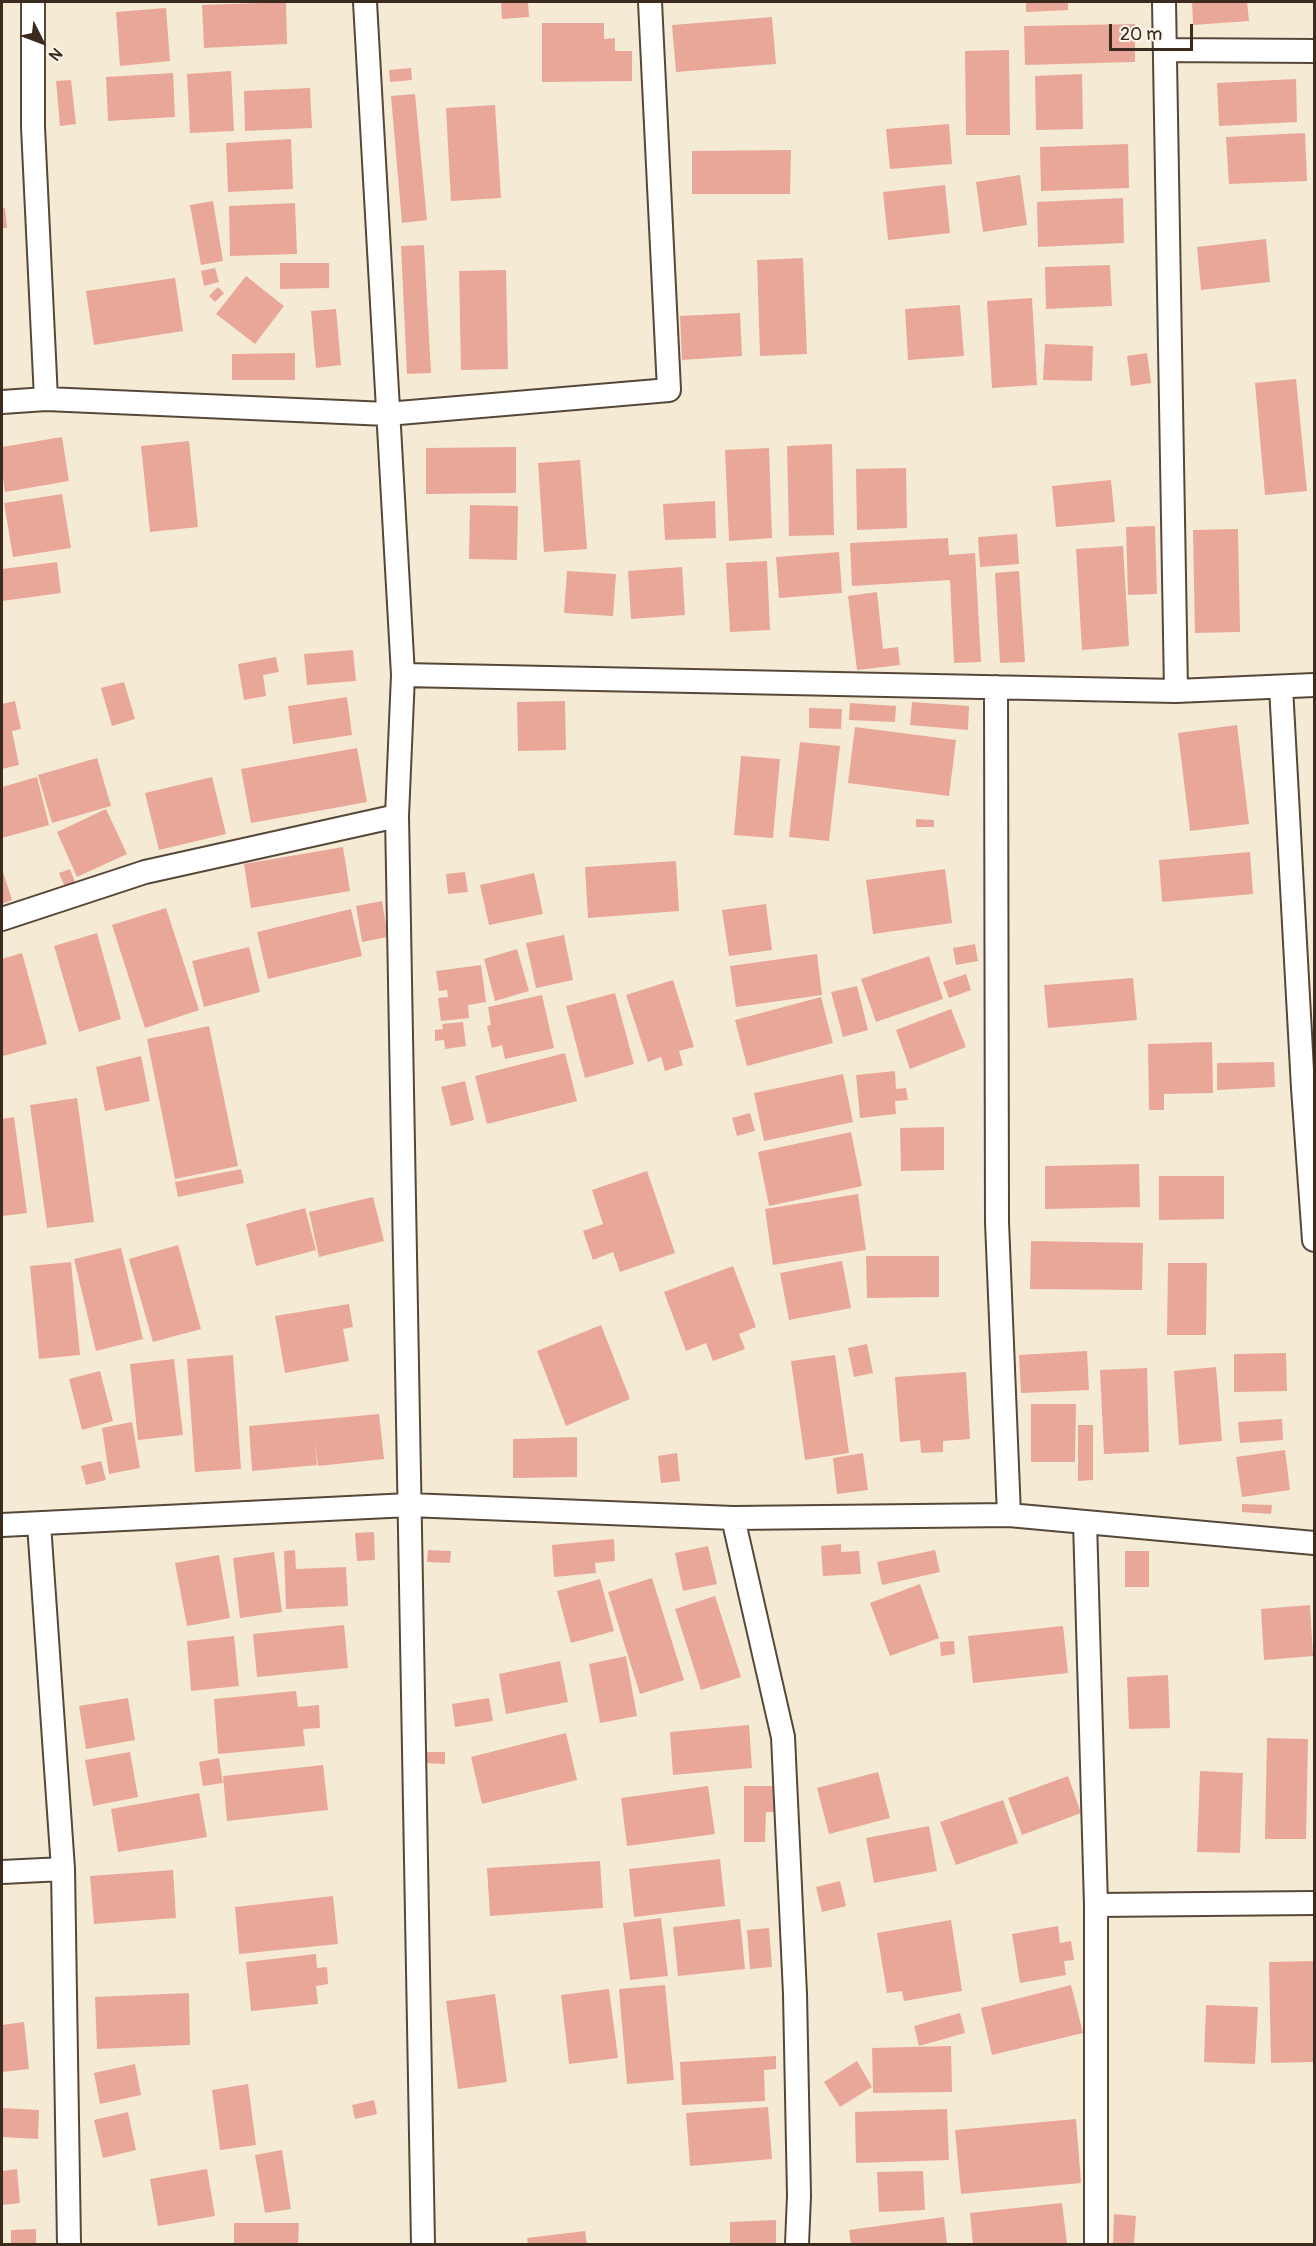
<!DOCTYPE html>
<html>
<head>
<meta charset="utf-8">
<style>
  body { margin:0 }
  #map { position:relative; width:1316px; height:2246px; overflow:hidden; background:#f5ebd5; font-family:Pangolin,sans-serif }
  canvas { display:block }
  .frame { position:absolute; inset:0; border:3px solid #3b2a1e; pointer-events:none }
  .north { position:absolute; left:12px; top:12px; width:60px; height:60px; -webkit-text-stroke:4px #fbf7ec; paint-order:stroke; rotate:132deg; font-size:16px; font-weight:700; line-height:24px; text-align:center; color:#3b2a1e }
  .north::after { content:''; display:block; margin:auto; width:21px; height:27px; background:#3b2a1e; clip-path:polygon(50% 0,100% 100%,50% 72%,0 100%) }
  .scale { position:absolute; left:1109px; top:24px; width:84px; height:27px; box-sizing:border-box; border:3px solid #3b2a1e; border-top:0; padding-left:8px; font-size:18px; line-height:21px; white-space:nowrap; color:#3b2a1e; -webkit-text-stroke:4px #fbf7ec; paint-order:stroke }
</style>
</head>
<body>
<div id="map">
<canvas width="1316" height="2246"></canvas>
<div class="frame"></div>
<div class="north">N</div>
<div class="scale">20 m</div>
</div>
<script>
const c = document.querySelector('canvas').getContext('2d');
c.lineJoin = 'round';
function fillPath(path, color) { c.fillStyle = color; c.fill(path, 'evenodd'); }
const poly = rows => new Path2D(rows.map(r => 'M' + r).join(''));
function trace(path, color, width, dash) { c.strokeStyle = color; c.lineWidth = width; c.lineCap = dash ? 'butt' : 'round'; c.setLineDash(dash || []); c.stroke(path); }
const building = poly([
  [286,2,287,44,204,48,202,5],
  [501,2,528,2,529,17,502,19],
  [1026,2,1068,2,1068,10,1026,12],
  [1192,2,1247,2,1249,21,1193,25],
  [166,8,170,61,120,66,116,12],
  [772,17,776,64,676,72,672,25],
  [542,23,604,23,604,39,615,38,615,51,632,51,632,81,542,82],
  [1135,24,1135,62,1025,65,1024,26],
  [1009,50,1010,135,966,135,965,51],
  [411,68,412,80,390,82,389,70],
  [231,71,234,131,190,133,187,74],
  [173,73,175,117,108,121,106,77],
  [1082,74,1083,129,1036,130,1035,76],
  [1296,79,1297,122,1219,126,1217,83],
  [71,80,76,124,60,126,56,81],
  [310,88,312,128,245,131,244,91],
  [415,94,427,220,402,223,391,96],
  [495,105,501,198,451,201,446,108],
  [949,124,952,164,890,169,886,129],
  [1305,133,1307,181,1229,184,1226,137],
  [291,139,293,189,228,192,226,143],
  [1128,144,1129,188,1041,191,1040,147],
  [791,150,790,194,692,194,692,151],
  [1020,175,1027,225,983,232,976,182],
  [945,185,950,233,888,240,883,192],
  [1123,198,1124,243,1038,247,1037,202],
  [213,201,223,261,201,265,190,205],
  [295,203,297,254,230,256,229,206],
  [5,208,7,228,2,228,2,209],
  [1266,239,1270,282,1201,290,1197,247],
  [424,245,431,373,407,374,401,246],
  [803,258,807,354,760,356,757,260],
  [280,263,329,263,329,288,280,289],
  [1110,265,1112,306,1046,309,1045,267],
  [215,268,219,282,204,286,201,271],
  [506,270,508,369,461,370,459,271],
  [246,276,284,306,255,344,216,314],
  [175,278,183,331,94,345,86,291],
  [218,287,224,293,215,302,209,296],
  [1032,298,1037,385,992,388,987,301],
  [960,305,964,356,908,360,905,309],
  [336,309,341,365,316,368,311,311],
  [740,313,742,356,682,360,680,316],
  [1045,344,1093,346,1092,381,1043,380],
  [295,353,295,380,232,380,232,354],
  [1147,353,1151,383,1131,386,1127,356],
  [1296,379,1307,491,1265,495,1255,383],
  [62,437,69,481,5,492,2,472,2,447],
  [189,441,198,527,150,532,141,446],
  [832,444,834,535,789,536,787,446],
  [516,447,516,493,426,494,426,448],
  [769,448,772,538,729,541,725,450],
  [580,460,587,549,544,552,538,463],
  [906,468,907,528,857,530,856,469],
  [1111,480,1115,522,1056,527,1052,486],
  [62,494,71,548,13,557,4,503],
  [715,501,716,538,665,540,663,504],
  [470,505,518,506,517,560,469,559],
  [1155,526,1157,594,1128,595,1126,527],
  [1238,529,1240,632,1195,633,1193,530],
  [1017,534,1019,564,980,567,978,537],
  [948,538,949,555,975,553,981,662,954,663,950,580,852,586,850,543],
  [1123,546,1129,646,1082,650,1076,549],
  [839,552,842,593,779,598,776,557],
  [767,561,770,630,730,632,726,563],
  [57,562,61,593,2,601,2,569],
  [682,567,685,615,631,619,628,571],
  [567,571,616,574,613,616,564,613],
  [1019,571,1025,662,1000,663,995,573],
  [877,592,883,649,898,647,900,665,857,670,848,596],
  [353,650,356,681,307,685,304,654],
  [276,657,279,672,263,675,266,696,244,700,238,664],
  [124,682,135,719,112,726,101,688],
  [347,697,352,735,293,744,288,706],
  [15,701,21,729,12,731,19,765,2,769,2,704],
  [565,701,566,750,518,751,517,702],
  [912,702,969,706,968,730,910,725],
  [850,703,896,706,895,722,849,720],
  [809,708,842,709,841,729,809,728],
  [1237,725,1249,824,1190,831,1178,733],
  [855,727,956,740,949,796,848,783],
  [800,742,840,746,829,841,789,837],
  [357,748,367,802,251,823,241,769],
  [741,756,780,759,773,838,734,835],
  [97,758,111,806,52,823,38,775],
  [37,777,49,825,2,838,2,787],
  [212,777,226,834,159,850,145,793],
  [106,809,127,854,77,877,57,832],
  [916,819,934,820,934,827,916,827],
  [343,847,350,891,251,908,244,864],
  [1250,852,1253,894,1162,902,1159,860],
  [676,861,679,911,588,918,585,867],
  [2,869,12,900,2,904],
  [70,869,75,882,65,887,59,873],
  [945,869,952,923,873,934,866,880],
  [465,872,468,892,448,894,446,874],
  [534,873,543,914,489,925,480,885],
  [382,901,388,937,362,942,356,906],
  [766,904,772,950,729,956,722,910],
  [166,908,199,1010,145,1028,112,925],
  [351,909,362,956,268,979,257,932],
  [97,933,121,1019,79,1032,54,946],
  [564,935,573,980,536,988,526,943],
  [975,944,978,961,956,965,953,948],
  [249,947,260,992,204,1007,192,961],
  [517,949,529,991,495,1001,484,959],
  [22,953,47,1044,3,1056,2,1049,2,959],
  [817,954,822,995,736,1007,730,966],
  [929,956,943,999,876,1022,861,979],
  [481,965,486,1002,468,1005,469,1018,441,1021,438,998,448,997,447,990,439,991,436,971],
  [966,974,971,990,949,998,943,982],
  [1133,978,1137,1020,1048,1028,1044,985],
  [673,980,694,1047,679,1051,683,1065,665,1071,661,1057,648,1062,626,995],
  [857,986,868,1030,843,1037,831,992],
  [615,993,634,1064,585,1078,566,1006],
  [542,995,554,1048,505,1059,502,1045,492,1048,487,1026,491,1025,488,1007],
  [821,997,833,1043,747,1066,735,1020],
  [951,1009,966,1047,910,1069,896,1030],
  [463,1022,466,1046,445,1049,444,1040,435,1041,435,1030,443,1029,442,1024],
  [209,1026,238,1166,175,1179,147,1039],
  [1212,1042,1213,1093,1164,1094,1164,1110,1149,1110,1148,1044],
  [565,1053,577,1101,487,1124,475,1076],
  [141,1056,150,1101,105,1111,96,1067],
  [1274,1062,1275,1087,1217,1090,1217,1063],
  [895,1071,896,1089,906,1088,908,1100,895,1101,896,1114,860,1118,856,1075],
  [843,1074,853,1122,764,1141,754,1093],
  [465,1081,474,1120,451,1126,441,1087],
  [77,1098,94,1222,47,1228,30,1105],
  [750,1113,755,1131,737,1136,732,1118],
  [14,1117,27,1213,2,1216,2,1119],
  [944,1127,944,1170,901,1171,900,1128],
  [851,1132,862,1186,769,1206,758,1152],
  [1139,1164,1140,1207,1045,1209,1045,1166],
  [241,1169,244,1183,178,1197,175,1182],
  [647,1171,675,1253,620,1272,613,1252,593,1260,583,1231,603,1224,592,1190],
  [1159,1176,1224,1176,1224,1219,1159,1220],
  [858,1194,866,1250,773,1265,765,1209],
  [373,1197,384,1241,319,1257,309,1212],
  [305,1208,316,1250,256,1266,246,1224],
  [1031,1241,1143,1243,1142,1290,1030,1289],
  [178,1245,201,1329,153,1342,129,1259],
  [121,1248,143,1339,96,1351,74,1259],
  [866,1256,939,1256,939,1297,867,1298],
  [842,1261,851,1308,789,1320,780,1273],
  [71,1262,80,1355,39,1359,30,1266],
  [1168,1263,1207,1263,1206,1335,1167,1335],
  [733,1266,756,1327,739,1334,745,1349,713,1361,706,1343,686,1351,664,1292],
  [349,1304,353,1327,343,1329,349,1361,285,1373,275,1316],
  [601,1325,630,1399,566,1426,537,1351],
  [867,1344,873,1373,854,1377,848,1348],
  [1087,1351,1089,1390,1021,1393,1019,1355],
  [1286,1353,1287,1391,1234,1392,1234,1354],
  [233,1355,241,1469,195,1472,187,1359],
  [835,1355,849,1453,805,1460,791,1361],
  [174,1359,183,1435,138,1440,130,1364],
  [1216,1367,1222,1441,1179,1445,1174,1371],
  [1147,1368,1149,1452,1104,1454,1100,1370],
  [100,1371,113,1421,82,1430,69,1379],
  [966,1372,970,1439,943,1441,943,1452,921,1453,920,1440,900,1442,895,1377],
  [1031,1404,1076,1404,1075,1462,1031,1462],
  [379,1414,384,1459,318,1466,315,1442,317,1465,252,1471,249,1426],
  [1282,1419,1283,1440,1240,1443,1238,1422],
  [132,1422,140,1468,109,1474,102,1428],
  [1078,1425,1093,1425,1093,1480,1078,1481],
  [577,1437,577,1477,513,1478,513,1439],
  [1285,1450,1290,1490,1242,1497,1236,1457],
  [677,1453,680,1481,661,1483,658,1456],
  [863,1453,868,1490,837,1494,833,1458],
  [101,1461,106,1480,86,1485,81,1466],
  [1242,1504,1272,1505,1271,1514,1242,1512],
  [374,1532,375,1560,357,1561,355,1533],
  [614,1539,615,1561,595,1563,596,1573,554,1577,552,1545],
  [841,1544,841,1552,859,1551,861,1574,823,1576,821,1546],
  [708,1546,717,1584,683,1591,675,1553],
  [295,1550,296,1569,346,1567,348,1606,286,1609,284,1551],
  [428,1550,451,1551,450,1563,427,1562],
  [935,1550,940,1572,882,1585,877,1562],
  [1125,1551,1149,1551,1149,1587,1125,1587],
  [274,1552,282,1612,240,1618,233,1558],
  [219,1555,230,1618,187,1626,175,1563],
  [652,1578,684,1680,640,1694,608,1592],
  [600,1579,614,1631,571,1643,557,1591],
  [920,1584,939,1638,890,1656,870,1603],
  [715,1596,741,1677,701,1690,675,1609],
  [1310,1605,1313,1656,1264,1660,1261,1609],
  [344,1625,348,1668,257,1677,253,1634],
  [1063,1626,1068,1673,973,1683,968,1636],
  [234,1636,239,1686,191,1691,187,1641],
  [954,1641,955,1654,941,1656,940,1642],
  [626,1656,637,1716,600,1723,589,1664],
  [560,1661,568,1702,506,1714,499,1674],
  [1168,1675,1170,1728,1129,1729,1127,1677],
  [296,1691,298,1707,319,1705,320,1728,303,1729,305,1746,218,1754,214,1699],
  [128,1698,135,1740,86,1749,79,1706],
  [489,1698,493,1721,455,1727,452,1704],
  [749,1725,752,1768,673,1775,670,1732],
  [566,1733,577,1780,482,1804,471,1757],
  [1267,1738,1308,1739,1306,1839,1265,1839],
  [130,1752,138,1797,93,1806,85,1760],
  [424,1752,445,1752,445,1764,424,1763],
  [219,1758,223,1783,203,1786,199,1762],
  [323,1765,328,1810,227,1821,223,1776],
  [1200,1771,1243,1773,1240,1853,1197,1852],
  [878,1772,890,1818,829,1834,817,1788],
  [1068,1776,1081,1813,1022,1835,1008,1798],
  [708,1786,715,1834,627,1846,621,1798],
  [744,1786,776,1786,775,1812,766,1812,765,1842,744,1842],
  [199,1793,207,1837,118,1852,111,1809],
  [1003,1800,1018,1843,956,1865,940,1822],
  [929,1826,937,1871,874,1883,866,1838],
  [720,1859,725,1906,634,1917,629,1869],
  [600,1861,603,1908,490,1916,487,1868],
  [173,1870,176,1918,94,1924,90,1876],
  [840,1881,846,1906,822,1912,816,1887],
  [333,1896,338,1944,239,1954,235,1907],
  [661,1918,668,1976,630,1980,623,1923],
  [740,1919,745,1969,678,1976,673,1927],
  [951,1920,962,1991,904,2001,902,1991,887,1993,877,1933],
  [1058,1926,1060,1943,1071,1941,1074,1960,1064,1961,1066,1975,1020,1983,1012,1934],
  [769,1928,772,1967,750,1969,747,1930],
  [316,1954,317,1968,327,1967,328,1984,316,1986,318,2004,251,2011,246,1962],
  [1314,1961,1314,2062,1271,2063,1269,1962],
  [665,1985,674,2080,627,2084,619,1989],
  [1071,1985,1083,2033,992,2055,981,2008],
  [609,1989,618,2058,569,2064,561,1995],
  [189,1993,190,2045,97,2049,95,1997],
  [495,1994,507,2082,458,2089,446,2001],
  [1206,2005,1258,2007,1255,2064,1204,2062],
  [960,2013,965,2033,919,2046,914,2026],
  [24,2022,29,2069,2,2072,2,2025],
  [951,2046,952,2092,873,2093,872,2048],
  [776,2056,776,2069,764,2070,765,2101,682,2105,680,2062],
  [857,2061,872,2087,840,2107,824,2082],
  [135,2064,141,2095,100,2104,94,2073],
  [248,2084,256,2145,220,2150,212,2090],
  [374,2100,377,2114,355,2119,352,2105],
  [768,2107,772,2159,690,2166,686,2113],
  [2,2108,39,2110,38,2139,2,2137],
  [947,2109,949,2160,856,2163,855,2112],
  [128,2112,136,2150,103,2158,94,2120],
  [1076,2119,1081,2183,961,2194,955,2130],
  [282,2150,291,2209,265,2213,255,2155],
  [17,2169,20,2203,2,2205,2,2171],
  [207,2169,215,2216,158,2226,150,2179],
  [923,2171,925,2210,879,2212,877,2172],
  [1062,2203,1067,2244,973,2244,970,2213],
  [1114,2214,1136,2216,1134,2244,1113,2244],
  [944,2217,947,2244,851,2244,849,2230],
  [776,2220,776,2244,730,2244,730,2222],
  [234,2223,299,2223,298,2244,234,2244],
  [36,2229,36,2244,11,2244,11,2230],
  [585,2231,587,2244,528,2244,527,2238]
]);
const street = poly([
  [33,2,33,127,46,399],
  [365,2,403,675,397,816,423,2244],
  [1164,2,1176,691],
  [1166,50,1314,51],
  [2,402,46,399,387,414,669,390,650,2],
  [403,675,1176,691,1314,685],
  [996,687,997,1222,1009,1515],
  [1281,687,1303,1088,1314,1240],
  [2,919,145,872,397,816],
  [733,1518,783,1737,795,1994,799,2196,797,2244],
  [1085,1522,1096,1905,1096,2244],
  [39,1524,63,1869,69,2244],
  [2,1525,409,1505,733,1518,1009,1515,1314,1543],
  [2,1872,63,1869],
  [1096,1905,1314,1903]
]);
fillPath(building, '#e9a79a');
trace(street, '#574739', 26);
trace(street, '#fff', 22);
</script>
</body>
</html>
